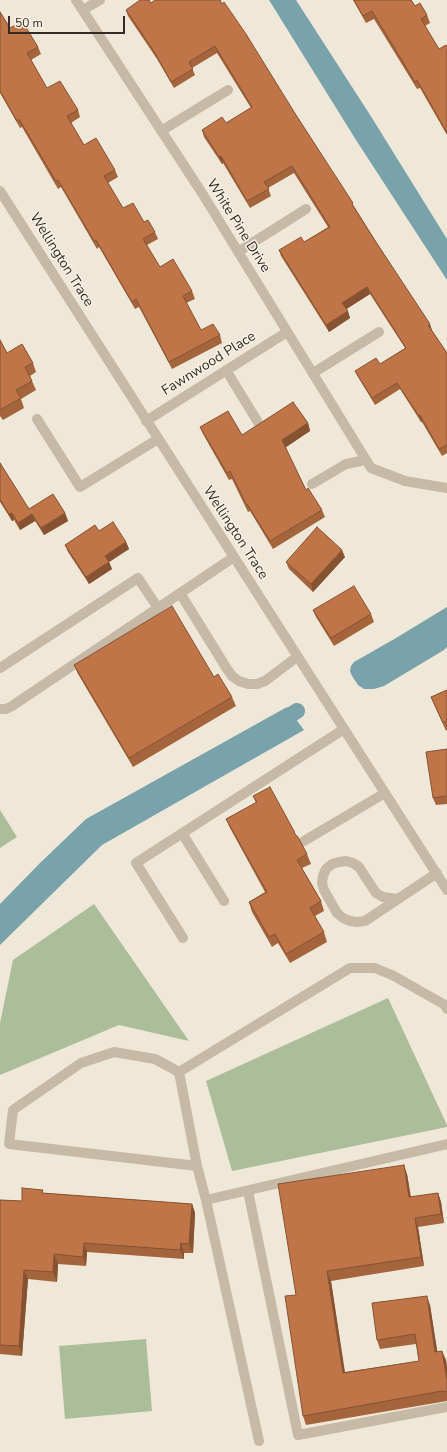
<!DOCTYPE html>
<html>
<head>
<meta charset="utf-8">
<style>
  body { margin:0 }
  #map { position:relative; width:447px; height:1452px; overflow:hidden; background:#efe8d8; font-family:"Nunito Sans",sans-serif }
  canvas { display:block }
  .scale { position:absolute; left:8px; top:16px; width:117px; height:18px; box-sizing:border-box; border:2px solid #332c26; border-top:0; padding-left:5px; font-size:12px; line-height:14px; white-space:nowrap; color:#332c26; -webkit-text-stroke:3px #f8f1e4; paint-order:stroke }
</style>
</head>
<body>
<div id="map">
<canvas width="447" height="1452"></canvas>
<div class="scale">50 m</div>
</div>
<script>
const c = document.querySelector('canvas').getContext('2d');
c.lineJoin = 'round';
function fillPath(path, color) { c.fillStyle = color; c.fill(path, 'evenodd'); }
const poly = rows => new Path2D(rows.map(r => 'M' + r).join(''));
function trace(path, color, width, dash) { c.strokeStyle = color; c.lineWidth = width; c.lineCap = dash ? 'butt' : 'round'; c.setLineDash(dash || []); c.stroke(path); }
function label(font, color, halo, rows, align = 'center') {
  c.font = font + ' "Nunito Sans",sans-serif'; c.lineWidth = 3; c.setLineDash([]); c.textBaseline = 'middle'; c.strokeStyle = halo; c.fillStyle = color; for (const [text, x, y, turn = 0] of rows) {
    c.save(); c.translate(x, y); c.rotate((+turn || 0) * Math.PI / 180); c.textAlign = isNaN(turn) ? turn : align; if (halo) c.strokeText(text, 0, 0); c.fillText(text, 0, 0); c.restore();
  }
}
const green = poly([
  [0,810,17,837,0,848],
  [94,904,189,1041,119,1025,0,1075,0,1023,13,960],
  [388,998,447,1125,447,1127,232,1171,206,1081],
  [146,1339,152,1411,65,1419,59,1346]
]);
const water = poly([
  [269,0,296,0,372,118,447,239,447,280,356,140],
  [447,607,447,647,444,650,384,686,374,689,364,689,358,685,352,676,350,671,351,666,354,662,396,638],
  [287,707,304,730,102,845,0,945,0,904,40,863,86,819]
]);
const canal = poly([
  [274,725,297,711]
]);
const minor = poly([
  [76,0,202,193,371,468,405,481,447,488],
  [83,10,100,0],
  [161,131,228,90],
  [0,191,447,890],
  [238,252,306,209],
  [226,370,259,424],
  [313,373,379,332],
  [37,419,80,487,158,439],
  [146,421,287,332],
  [312,484,346,464,366,460],
  [180,593,227,669,232,676,239,681,248,684,257,684,265,681,297,657],
  [0,668,138,578,158,608],
  [0,709,6,709,12,706,234,557],
  [182,833,224,901],
  [304,841,385,793],
  [398,899,383,897,376,893,359,867,353,863,346,861,339,862,332,864,326,869,323,876,322,883,324,890,337,913,343,918,350,921,357,922,365,921,437,873],
  [183,938,136,863,344,729],
  [179,1072,155,1059,114,1052,81,1063,13,1110,9,1144,197,1166],
  [179,1072,197,1166,206,1200,259,1441],
  [179,1072,350,968,375,968,394,976,445,1005,447,1009],
  [248,1191,298,1435,447,1407],
  [206,1200,447,1144,447,1145]
]);
const wall = poly([
  [353,0,411,0,415,6,427,15,430,23,425,26,439,49,447,47,447,135,420,88,417,89,374,19,366,23],
  [151,3,222,4,296,115,355,208,432,331,447,353,447,453,442,456,422,422,421,422,400,389,375,405,358,377,355,371,380,364,405,348,370,294,346,309,350,318,329,332,281,256,279,250,304,242,328,227,294,173,268,188,271,196,250,208,223,163,222,164,204,137,202,130,226,123,251,108,217,53,192,68,195,75,174,88,157,59,128,16,126,10],
  [0,12,10,28,38,47,41,54,31,60,47,88,78,110,80,117,71,123,84,145,115,170,118,177,108,183,123,208,144,222,155,232,158,239,147,245,160,267,192,291,195,299,186,303,201,330,220,335,222,343,172,369,139,307,135,309,99,247,97,249,61,187,58,189,22,127,20,128,0,93],
  [0,340,7,353,33,363,36,372,30,376,32,381,36,390,21,399,24,408,3,420,0,416],
  [308,423,310,431,285,447,306,490,322,510,325,517,273,549,250,511,248,512,232,479,229,480,203,434,200,427,242,435],
  [0,463,29,509,65,513,68,521,44,535,35,521,20,530,14,520,12,521,0,502],
  [99,531,126,542,129,549,109,562,112,569,89,584,68,552,65,545],
  [345,557,313,592,289,569,286,562],
  [313,610,371,614,374,622,334,646,316,617],
  [74,665,214,677,232,697,236,706,133,767,78,674],
  [447,690,447,730,446,731,431,697],
  [447,749,447,804,436,805,433,798],
  [253,796,294,831,296,836,307,854,311,864,302,868,321,901,324,911,315,916,324,932,327,942,290,963,278,943,272,947,252,912,249,902,265,892,230,828,226,819,256,803],
  [407,1174,411,1197,438,1193,441,1202,444,1223,418,1227,424,1266,331,1281,345,1372,419,1361,416,1344,380,1349,377,1340,430,1305,437,1352,446,1360,447,1368,447,1401,306,1425,303,1416,296,1295],
  [44,1193,192,1204,195,1213,193,1253,184,1253,184,1259,87,1252,86,1266,58,1264,57,1282,28,1279,22,1356,0,1354,0,1200,22,1201]
]);
const shadedWall = poly([
  [221,156,223,163,222,164,219,157],
  [367,287,370,294,345,310,342,303],
  [348,311,350,318,329,332,326,325],
  [430,324,432,330,431,332,428,325],
  [420,415,422,422,421,422,419,416],
  [308,423,310,431,285,448,282,440],
  [12,513,14,520,12,521,9,514],
  [65,513,68,521,44,535,41,528],
  [32,514,35,521,20,530,18,523],
  [126,542,129,549,109,562,112,569,89,584,86,577,105,556],
  [342,550,345,557,313,592,311,584],
  [404,1165,407,1174,412,1207,409,1197],
  [438,1193,441,1202,444,1223,441,1214],
  [192,1204,195,1213,193,1253,189,1244],
  [415,1218,418,1227,424,1266,421,1257],
  [84,1243,87,1252,86,1266,83,1257],
  [181,1243,184,1253,184,1259,180,1250],
  [54,1254,58,1264,57,1282,53,1272],
  [24,1270,28,1279,22,1356,19,1346],
  [327,1271,331,1281,346,1382,343,1373],
  [427,1296,430,1305,439,1362,435,1352],
  [442,1351,446,1360,447,1368,447,1380]
]);
const building = poly([
  [140,0,149,0,151,3,155,0,220,0,222,4,224,2,246,34,296,115,353,203,352,204,372,236,430,324,428,325,447,353,447,445,439,449,420,415,419,416,397,383,372,398,355,371,376,358,380,364,406,348,367,287,342,303,348,311,326,325,279,250,301,237,304,242,330,227,292,166,264,182,269,189,247,201,221,156,219,157,202,130,222,117,226,123,252,107,215,46,189,62,193,69,171,82,155,53,126,10,140,0],
  [354,0,411,0,415,6,420,3,427,15,421,19,439,49,446,45,447,47,447,133,417,80,415,82,372,11,363,16,354,0],
  [0,12,10,28,22,21,38,47,27,53,47,88,60,81,78,110,67,116,84,145,96,138,115,170,104,176,123,208,133,203,144,222,148,220,155,232,143,239,160,267,173,259,192,291,183,296,201,330,213,324,220,335,169,362,136,299,132,302,96,240,94,241,58,180,56,181,19,119,17,121,0,91,0,12],
  [0,340,7,353,22,344,33,363,25,367,32,381,16,390,21,398,0,410,0,340],
  [293,402,308,423,282,440,306,490,308,488,322,510,270,541,247,504,246,504,230,471,227,473,200,427,228,411,242,435,293,402],
  [0,463,29,509,53,494,65,513,41,528,32,514,18,523,12,513,9,514,0,499,0,463],
  [113,522,126,542,105,556,109,562,86,577,65,545,95,525,99,531,113,522],
  [317,527,342,550,311,584,286,562,317,527],
  [354,586,371,614,331,638,313,610,354,586],
  [172,606,214,677,218,674,232,697,129,758,74,665,172,606],
  [447,690,447,721,443,723,431,697,447,690],
  [447,749,447,796,433,798,426,752,447,749],
  [270,787,294,831,295,834,298,837,307,854,297,860,321,901,310,908,324,932,286,954,275,934,269,937,249,902,267,892,226,819,257,802,253,796,270,787],
  [404,1165,409,1197,438,1193,441,1214,415,1218,421,1257,327,1271,343,1373,419,1361,415,1334,377,1340,372,1303,427,1296,435,1352,442,1351,447,1380,447,1392,442,1391,303,1416,285,1296,296,1295,278,1184,404,1165],
  [22,1188,43,1190,42,1193,192,1204,189,1244,181,1243,180,1250,84,1243,83,1257,54,1254,53,1272,24,1270,19,1346,0,1345,0,1200,22,1201,22,1188]
]);
const streetNames = [
  ["White Pine Drive",238,226,58],
  ["Wellington Trace",61,260,58],
  ["Fawnwood Place",209,364,-32],
  ["Wellington Trace",235,533,57]
];
fillPath(green, '#acbd99');
fillPath(water, '#79a2ab');
trace(canal, '#79a2ab', 16);
trace(minor, '#c6b9a5', 10);
fillPath(wall, '#a4653d');
fillPath(shadedWall, '#865232');
fillPath(building, '#bf7547');
trace(building, '#865232', 1);
label('14px', '#332c26', '#f8f1e4', streetNames);
</script>
</body>
</html>
